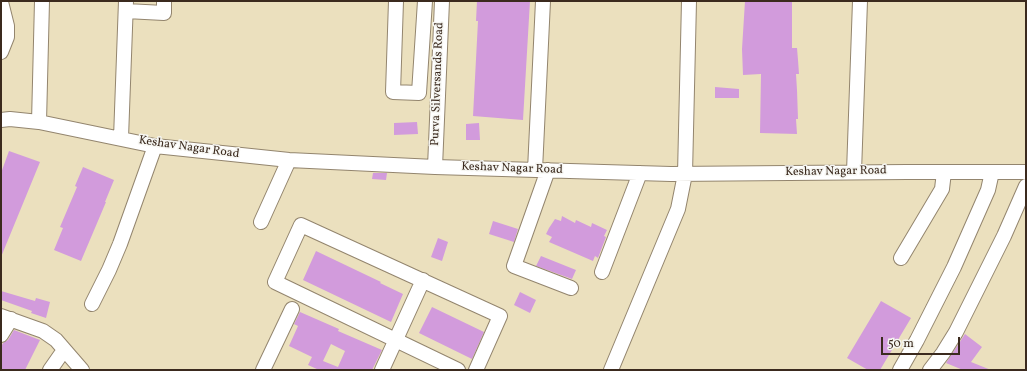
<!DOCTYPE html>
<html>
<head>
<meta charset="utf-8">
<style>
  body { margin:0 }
  #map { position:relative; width:1027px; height:371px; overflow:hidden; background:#ebe0be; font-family:Vollkorn,serif }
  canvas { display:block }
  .frame { position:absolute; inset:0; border:2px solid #3b2a1e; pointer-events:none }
  .scale { position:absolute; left:881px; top:337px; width:79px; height:18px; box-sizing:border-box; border:2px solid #3b2a1e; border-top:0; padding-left:5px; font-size:12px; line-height:14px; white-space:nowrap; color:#3b2a1e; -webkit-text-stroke:3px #f6f6f2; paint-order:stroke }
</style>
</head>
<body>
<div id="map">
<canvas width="1027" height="371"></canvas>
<div class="frame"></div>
<div class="scale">50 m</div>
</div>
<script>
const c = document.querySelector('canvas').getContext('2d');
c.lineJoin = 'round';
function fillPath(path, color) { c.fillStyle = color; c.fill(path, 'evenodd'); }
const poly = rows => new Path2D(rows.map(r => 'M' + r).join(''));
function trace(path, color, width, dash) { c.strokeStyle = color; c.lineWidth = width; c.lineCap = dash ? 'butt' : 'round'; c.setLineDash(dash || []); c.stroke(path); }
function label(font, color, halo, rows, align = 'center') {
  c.font = font + ' Vollkorn,serif'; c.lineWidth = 3; c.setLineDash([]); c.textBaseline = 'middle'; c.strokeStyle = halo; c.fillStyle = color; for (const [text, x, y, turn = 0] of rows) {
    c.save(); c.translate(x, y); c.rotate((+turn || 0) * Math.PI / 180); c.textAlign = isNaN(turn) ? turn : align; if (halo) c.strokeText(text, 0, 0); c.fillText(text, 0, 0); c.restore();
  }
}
const building = poly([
  [477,1,530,1,523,120,473,116,478,21,476,21],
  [745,1,792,1,792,48,797,48,798,60,799,74,796,74,797,90,798,119,796,119,797,134,760,133,761,74,743,75,742,49],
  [715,87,739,89,739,98,715,98],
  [417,122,418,134,394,135,394,123],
  [479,123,480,140,466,140,466,124],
  [9,151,40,162,1,257,1,173],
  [83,167,114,180,105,202,106,202,81,261,54,250,63,228,60,227,77,187,75,186],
  [373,173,387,173,386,180,372,179],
  [562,216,575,223,576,220,591,227,592,223,607,230,604,236,606,237,598,258,595,256,593,261,549,242,552,237,546,234,549,228,555,219,561,221],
  [493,221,518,229,514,242,489,234],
  [438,238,448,242,442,261,431,257],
  [316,251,381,282,380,283,403,294,391,322,303,280],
  [541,256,576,270,572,279,536,266],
  [1,291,35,301,36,298,50,302,46,318,31,313,32,311,1,300],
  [520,292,536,300,530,313,514,305],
  [881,301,911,318,880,370,868,370,847,358],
  [432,307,484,332,472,359,419,333],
  [300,312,339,329,338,331,382,350,372,370,319,370,308,365,312,357,289,346,298,326,294,324],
  [331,344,345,351,338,367,323,361],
  [14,330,40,340,25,370,1,370,1,347,3,343,8,340],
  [965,334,982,347,971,362,991,370,963,370,946,363]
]);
const minor = poly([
  [396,1,393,92,419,93,425,1],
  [1,2,7,26,7,37,1,52],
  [126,11,164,13,164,1],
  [1,120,10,119,39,122,155,146,289,160,435,167,671,174,907,172,1026,172],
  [39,122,42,1],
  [121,138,126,1],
  [435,167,442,1],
  [535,170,543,1],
  [548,170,514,266,571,288],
  [854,172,860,1],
  [261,222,289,160],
  [901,258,942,189,944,172],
  [602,272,640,173],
  [92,304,109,270,120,244,155,146],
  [1,316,43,331,56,340,82,370],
  [1,335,11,319],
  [50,370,64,350],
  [263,370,292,309],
  [382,370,423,280],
  [458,370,275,282,301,225,500,316,476,370],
  [611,370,678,209,685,174,689,1],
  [900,370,917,340,954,267,988,190,992,172],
  [930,370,943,353,956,332,1004,236,1026,186]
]);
const streetNames = [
  ["Purva Silversands Road",438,84,-88],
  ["Keshav Nagar Road",189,148,8],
  ["Keshav Nagar Road",512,169,2],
  ["Keshav Nagar Road",836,172,-1]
];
fillPath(building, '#d29bdc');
trace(minor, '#93856e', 16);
trace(minor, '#fff', 14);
label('12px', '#3b2a1e', '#f6f6f2', streetNames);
</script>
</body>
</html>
